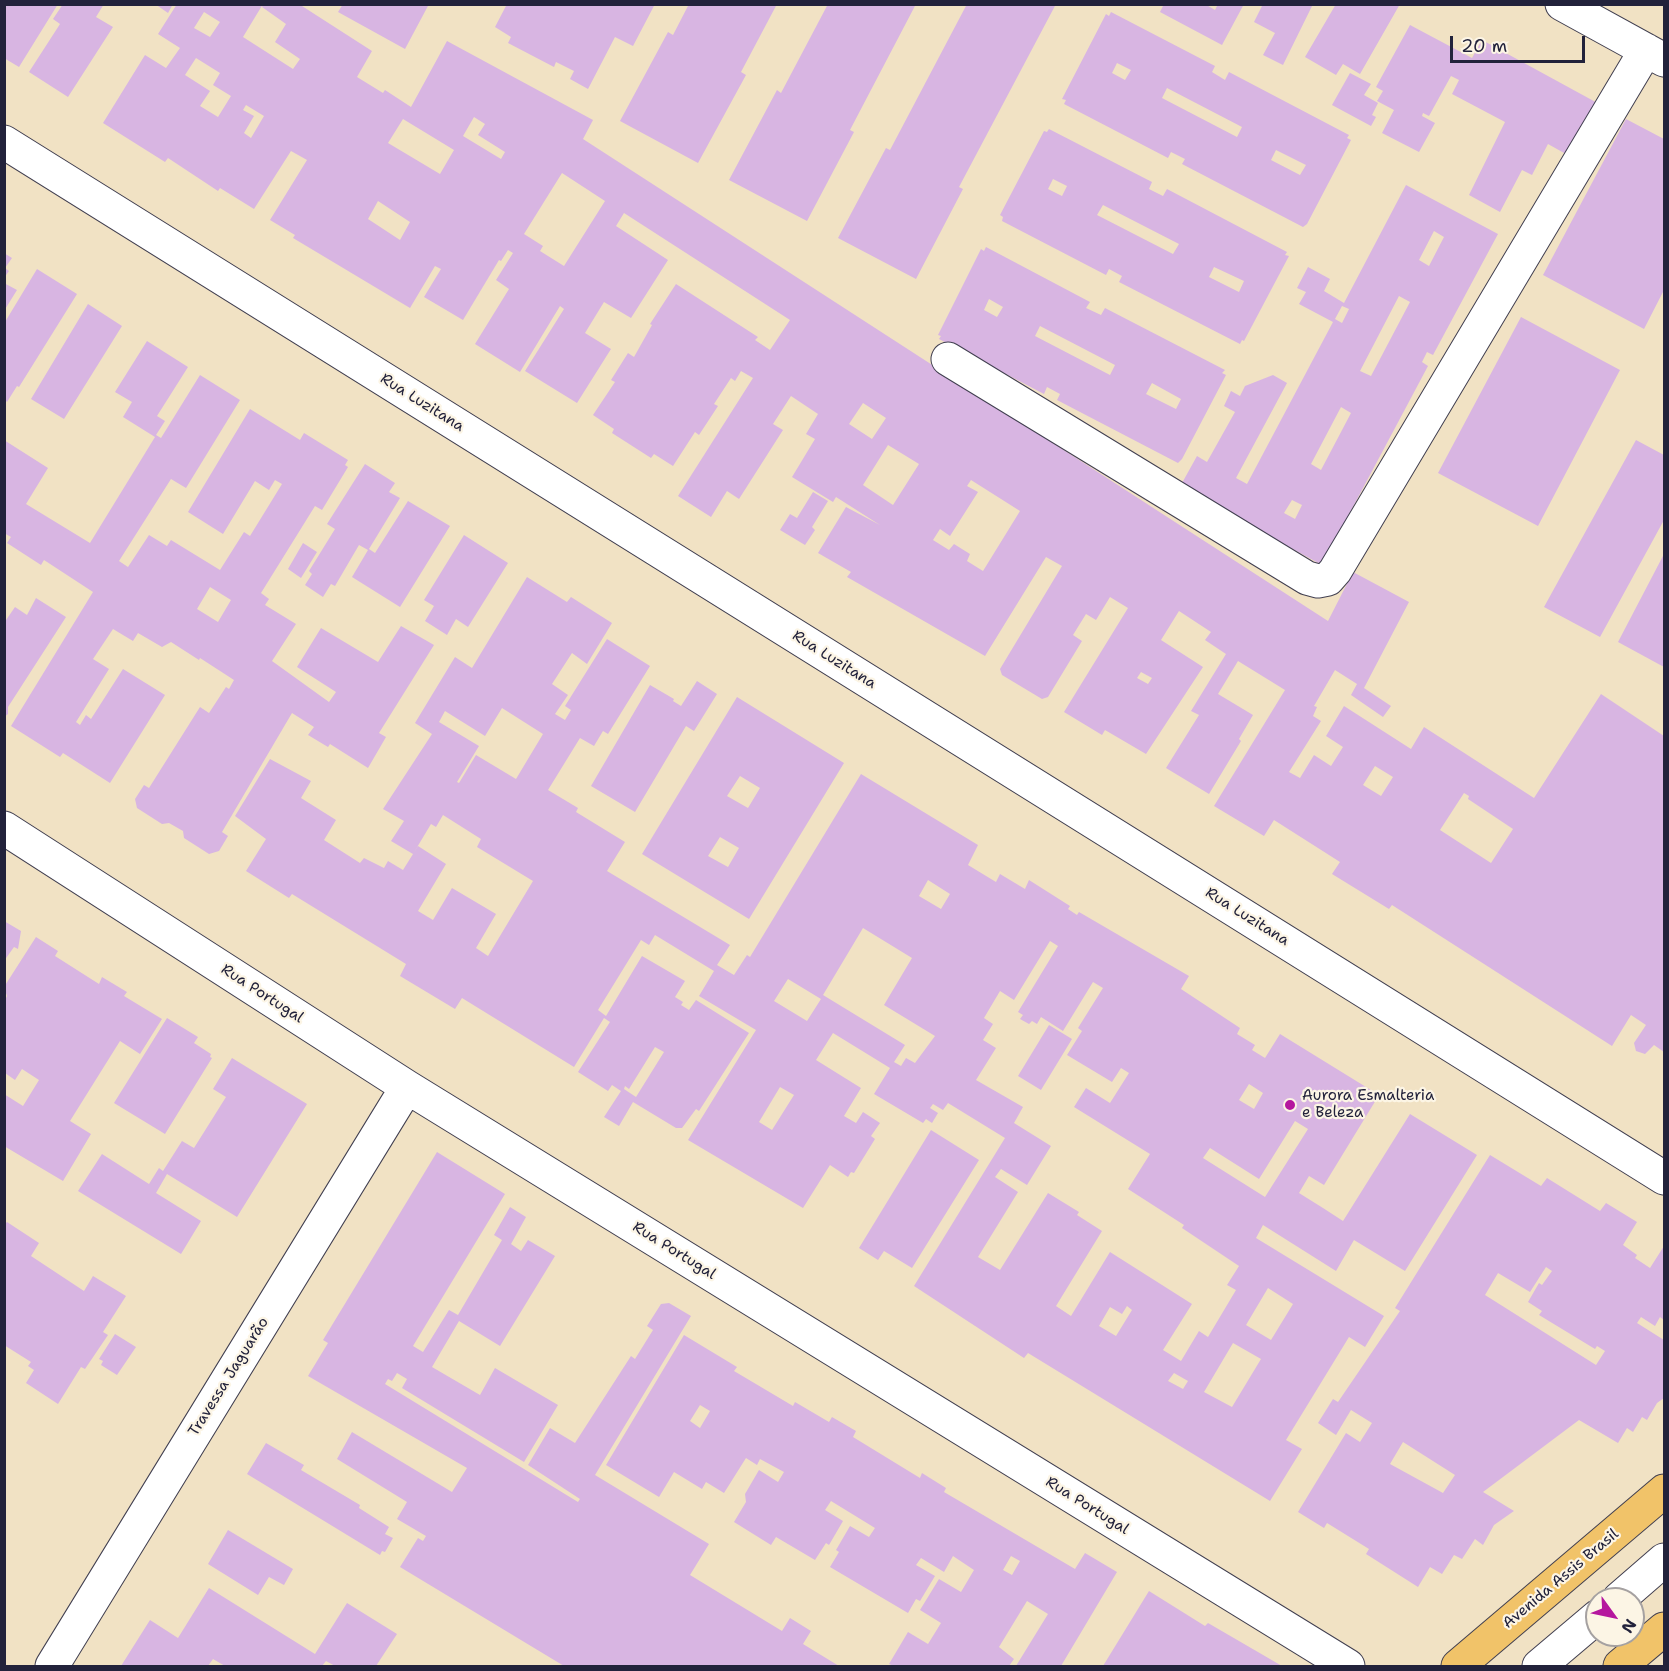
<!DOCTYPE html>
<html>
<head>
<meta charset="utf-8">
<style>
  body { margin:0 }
  #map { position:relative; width:1669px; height:1671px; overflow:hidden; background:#f1e2c4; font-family:"Shantell Sans",sans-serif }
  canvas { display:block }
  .frame { position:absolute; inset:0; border:6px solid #22223b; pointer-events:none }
  .north { position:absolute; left:1585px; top:1587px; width:60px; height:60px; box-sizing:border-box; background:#fcf5e5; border:2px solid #a5a1a1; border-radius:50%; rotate:123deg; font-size:16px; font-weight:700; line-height:24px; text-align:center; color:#22223b }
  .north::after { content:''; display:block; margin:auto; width:21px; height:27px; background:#b5179e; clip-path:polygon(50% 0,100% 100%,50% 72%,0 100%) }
  .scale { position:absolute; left:1450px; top:36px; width:135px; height:27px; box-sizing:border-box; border:3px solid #22223b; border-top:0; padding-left:8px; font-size:18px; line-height:21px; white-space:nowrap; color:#22223b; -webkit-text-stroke:4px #fcf5e5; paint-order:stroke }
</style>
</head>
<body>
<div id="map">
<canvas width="1669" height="1671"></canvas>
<div class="frame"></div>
<div class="north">N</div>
<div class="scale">20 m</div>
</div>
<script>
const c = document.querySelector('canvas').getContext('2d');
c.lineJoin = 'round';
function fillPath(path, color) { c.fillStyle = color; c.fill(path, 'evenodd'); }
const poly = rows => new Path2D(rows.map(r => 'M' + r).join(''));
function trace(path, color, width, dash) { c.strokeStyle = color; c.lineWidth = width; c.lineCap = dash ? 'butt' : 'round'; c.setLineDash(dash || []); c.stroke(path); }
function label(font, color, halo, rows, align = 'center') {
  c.font = font + ' "Shantell Sans",sans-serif'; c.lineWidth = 4.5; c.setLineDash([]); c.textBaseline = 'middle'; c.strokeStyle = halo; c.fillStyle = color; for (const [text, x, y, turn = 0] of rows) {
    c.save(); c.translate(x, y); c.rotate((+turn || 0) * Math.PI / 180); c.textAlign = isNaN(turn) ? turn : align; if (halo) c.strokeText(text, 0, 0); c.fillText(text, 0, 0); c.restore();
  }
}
const building = poly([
  [4,4,58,4,19,67,4,58],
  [63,4,104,4,96,17,113,27,68,97,29,72,60,24,53,19],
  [155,4,173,4,168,13],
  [177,4,263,4,243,37,293,69,300,59,275,42,286,24,262,7,263,5,303,5,302,6,372,51,357,77,383,93,385,90,411,107,447,41,593,120,583,139,1328,621,1353,572,1409,602,1364,688,1391,706,1383,717,1351,695,1357,684,1335,670,1314,706,1317,707,1313,716,1321,721,1289,772,1300,778,1314,755,1331,766,1343,747,1326,736,1344,706,1411,749,1424,727,1534,798,1601,694,1664,736,1664,1052,1654,1045,1645,1054,1636,1051,1634,1043,1646,1025,1631,1015,1612,1046,1392,905,1389,909,1332,874,1340,862,1274,820,1264,836,1214,806,1285,690,1238,661,1218,694,1253,715,1239,739,1241,741,1209,794,1166,768,1199,715,1191,711,1226,654,1205,640,1211,632,1179,611,1161,640,1203,667,1146,754,1105,730,1102,735,1064,712,1128,608,1110,597,1096,620,1086,614,1073,635,1082,641,1048,697,1042,699,1002,675,1000,669,1062,566,1046,557,985,656,847,577,851,572,818,553,846,507,880,525,836,497,833,502,792,477,815,439,806,434,818,414,791,396,773,424,783,430,739,499,727,491,711,517,678,496,753,378,741,371,735,381,731,378,714,404,718,406,699,435,695,432,673,466,654,454,651,458,612,433,614,429,593,415,615,382,611,380,628,353,634,357,652,325,650,324,676,284,758,337,755,340,770,350,790,320,624,213,616,226,668,260,631,318,604,302,585,333,611,349,577,403,525,371,564,309,560,306,520,372,475,344,509,289,496,280,513,253,508,250,501,261,499,260,463,320,424,297,441,269,435,266,410,308,293,238,295,235,270,220,307,160,291,151,254,209,220,188,218,191,168,158,165,162,103,123,145,55,166,68,180,48,158,34],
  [204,12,220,22,210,37,194,28],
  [196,58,220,73,213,85,231,96,218,117,200,106,210,91,185,75],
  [246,105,264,116,251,138,244,133,254,116,243,110],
  [474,117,485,124,478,135,505,152,501,159,463,136],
  [403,119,454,150,440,174,388,143],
  [562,173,605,201,564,266,540,251,543,246,524,234],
  [378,201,410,222,400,240,368,219],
  [863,403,886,418,872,439,849,424],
  [888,445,919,464,893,505,863,485],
  [971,480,1020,511,983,571,967,561,970,554,954,544,949,550,933,540,940,529,950,536,978,492,967,486],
  [1141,672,1152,678,1148,684,1137,678],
  [1375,766,1393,777,1381,796,1363,785],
  [1464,793,1469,796,1468,799,1513,829,1491,863,1440,830],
  [343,4,429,4,405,49,338,12],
  [507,4,655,4,633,46,615,37,588,89,570,79,574,71,556,62,554,67,508,43,511,37,495,27],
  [689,4,777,4,741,72,746,75,698,163,620,121,668,32,673,35],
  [828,4,916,4,850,130,854,132,807,221,729,180,777,90,781,93],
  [967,4,1056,4,959,187,963,189,916,279,838,238,886,148,890,150],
  [1164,4,1205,4,1215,10,1218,4,1244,4,1222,45,1160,12],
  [1263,4,1313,4,1283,65,1263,55,1275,33,1254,22],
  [1336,4,1400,4,1360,74,1343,64,1336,75,1305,57],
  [1111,12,1215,66,1212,72,1225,80,1229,72,1349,135,1347,138,1351,140,1307,224,1303,227,1182,164,1185,159,1171,152,1168,158,1064,104,1066,100,1062,99,1106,14,1109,16],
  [1117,63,1131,70,1125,80,1112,73],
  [1167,88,1242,127,1237,137,1162,98],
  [1276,150,1306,165,1300,175,1271,160],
  [1410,25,1472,58,1482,40,1601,105,1573,158,1548,144,1532,175,1522,170,1500,212,1469,195,1505,122,1452,94,1459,80,1451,76,1429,116,1423,113,1422,116,1435,123,1419,152,1382,133,1394,110,1377,101,1383,91,1376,87],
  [1350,73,1371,84,1364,95,1378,103,1372,115,1376,117,1371,126,1332,105],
  [1626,119,1664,139,1664,290,1644,329,1543,275],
  [1049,129,1152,182,1149,189,1163,196,1167,189,1287,252,1285,255,1289,256,1244,341,1242,340,1240,344,1119,282,1122,276,1109,269,1106,275,1002,221,1003,217,1000,215,1044,131,1047,132],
  [1053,179,1067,186,1062,196,1048,189],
  [1103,205,1179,244,1173,254,1097,215],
  [1214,267,1244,281,1239,292,1209,277],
  [1406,185,1498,234,1433,355,1427,352,1422,362,1428,366,1322,565,1232,516,1177,492,1197,456,1207,462,1235,412,1224,406,1231,391,1240,396,1245,386,1273,375,1287,383,1236,478,1247,484,1333,322,1299,304,1306,292,1297,288,1308,267,1330,279,1324,291,1344,303],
  [1434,231,1444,237,1429,266,1419,260],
  [1399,296,1410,302,1371,376,1360,371],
  [1342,306,1349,309,1342,323,1335,319],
  [1341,407,1351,413,1321,470,1311,464],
  [1292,500,1302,505,1295,519,1284,513],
  [986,247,1090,302,1086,308,1101,315,1105,308,1225,370,1222,373,1226,375,1182,459,1178,463,1057,400,1060,394,1047,387,1044,394,939,339,941,336,938,335,981,249,984,251],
  [989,299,1003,307,997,317,984,310],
  [1040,326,1115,365,1110,375,1035,336],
  [1152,383,1181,399,1176,409,1146,394],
  [4,253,12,258,5,268,9,271,4,278],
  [37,269,77,294,19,387,17,386,7,402,5,400,5,322],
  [4,283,17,290,4,311],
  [88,304,122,326,64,419,31,399],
  [1521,317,1620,370,1538,526,1438,473],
  [147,341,188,367,157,416,165,421,156,435,161,438,200,375,240,400,186,488,171,479,119,561,128,567,149,535,167,546,171,540,220,570,244,532,250,536,282,484,275,480,269,490,255,481,223,534,188,512,250,409,300,440,304,433,348,460,345,465,348,467,322,510,315,506,261,593,269,599,265,605,296,624,272,661,329,702,336,692,297,667,321,628,378,662,401,626,434,645,379,733,386,737,368,768,330,744,328,747,308,735,314,727,292,713,222,832,228,836,219,851,209,854,184,838,183,831,169,823,162,824,137,808,135,799,144,785,149,788,200,707,209,713,226,687,229,689,234,680,200,658,199,660,171,642,162,647,138,633,133,641,113,629,93,659,109,669,76,722,80,725,86,715,91,719,123,669,165,695,110,783,63,753,60,757,11,726,93,592,44,560,41,565,7,543,11,537,4,533,4,440,48,468,26,504,90,543,155,437,123,417,132,402,115,392],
  [210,587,231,600,218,622,197,609],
  [1636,440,1664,455,1664,520,1600,637,1544,607],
  [365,464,395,483,389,492,400,498,369,549,375,553,408,501,450,526,400,607,352,577,368,550,359,545,335,586,331,584,323,597,305,585,312,574,309,571,335,529,327,524],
  [813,492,828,501,812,527,815,530,805,545,780,530,790,514,797,518],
  [464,535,508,563,468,627,456,619,447,635,425,621,434,606,424,600],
  [303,543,317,552,301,578,288,569],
  [1664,554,1664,667,1618,642],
  [527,577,567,602,571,597,612,623,587,664,572,653,552,684,568,695,555,714,565,720,571,710,565,706,607,639,650,666,608,734,603,731,594,746,580,738,548,790,578,808,576,812,625,842,607,871,730,945,717,965,734,975,747,955,750,957,861,774,978,845,968,865,996,882,1000,874,1025,889,1029,880,1070,906,1068,909,1077,915,1079,912,1189,976,1181,989,1240,1028,1237,1034,1255,1045,1252,1050,1265,1058,1280,1034,1379,1095,1324,1185,1309,1176,1299,1193,1323,1208,1343,1221,1410,1114,1477,1155,1405,1271,1354,1240,1336,1271,1263,1225,1256,1238,1384,1316,1365,1347,1349,1337,1286,1440,1302,1449,1270,1501,1028,1353,1024,1358,914,1286,1005,1138,948,1103,943,1110,933,1104,930,1108,938,1113,932,1123,926,1119,923,1123,874,1094,890,1068,833,1033,816,1060,861,1088,844,1116,856,1123,863,1112,880,1123,871,1136,875,1139,854,1173,851,1172,848,1177,830,1165,803,1208,688,1140,756,1030,699,996,714,971,655,935,649,945,641,940,598,1010,606,1016,642,956,685,981,675,997,683,1002,681,1005,689,1010,696,1000,749,1033,699,1111,696,1109,682,1128,676,1128,633,1102,619,1126,604,1117,621,1091,612,1085,608,1091,578,1072,610,1022,604,1018,574,1067,462,998,455,1009,400,976,406,964,292,894,289,898,246,871,266,839,235,816,270,759,311,781,301,798,336,820,324,840,360,863,364,858,384,868,388,861,403,870,418,846,446,864,418,911,433,920,452,888,496,914,476,948,488,956,533,881,477,847,481,839,443,815,436,827,431,824,413,854,391,841,404,821,383,809,432,734,415,723,455,657,472,668],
  [502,708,543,734,516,779,476,755,459,783,457,782,479,746,439,722,445,711,485,736],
  [928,880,950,894,941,909,919,896],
  [863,928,912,958,884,1005,935,1036,915,1063,906,1058,901,1066,894,1062,905,1045,823,995],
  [1050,941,1058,946,1018,1012,1023,1015,1020,1019,1029,1024,1032,1021,1037,1024,1041,1017,1063,1031,1093,982,1103,988,1078,1028,1082,1031,1067,1055,1112,1082,1121,1068,1129,1073,1110,1103,1086,1088,1074,1107,1150,1154,1128,1189,1184,1225,1182,1228,1239,1266,1227,1285,1236,1290,1208,1337,1199,1331,1181,1361,1163,1350,1192,1304,1110,1252,1071,1316,1056,1306,1102,1231,1077,1215,1079,1212,1048,1193,1000,1270,978,1257,1018,1192,995,1177,1001,1169,1027,1185,1051,1146,1014,1123,1023,1107,976,1080,996,1048,983,1040,993,1024,984,1018,1000,991,1014,1000],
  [788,979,821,999,807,1021,774,1001],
  [655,1047,664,1052,636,1097,624,1089,625,1086,629,1089],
  [1249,1084,1263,1093,1254,1109,1239,1100],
  [780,1087,794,1095,772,1130,759,1122],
  [1295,1121,1308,1129,1265,1197,1203,1158,1210,1148,1259,1179],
  [1268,1288,1293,1304,1271,1340,1246,1325],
  [1127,1306,1132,1310,1116,1336,1099,1326,1110,1307,1122,1314],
  [1233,1343,1261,1359,1232,1407,1204,1392],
  [1174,1373,1188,1381,1183,1389,1168,1381],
  [36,598,66,617,8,707,8,714,4,717,4,623,15,607,27,615],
  [697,681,717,694,694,731,686,726,635,812,591,786,650,685,674,699,673,701,681,706],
  [737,697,844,763,749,919,642,854],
  [740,776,760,788,748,808,727,796],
  [720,837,739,848,728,867,708,856],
  [4,921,21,931,18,949,14,947,4,961],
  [36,937,58,951,55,956,99,984,102,977,127,992,124,996,162,1019,140,1054,120,1041,70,1121,91,1134,63,1181,4,1146,4,1094,23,1106,39,1080,22,1069,15,1080,5,1073,5,1000,7,996,4,987],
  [167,1018,198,1037,194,1043,211,1054,210,1057,212,1058,165,1134,114,1103],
  [1049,1025,1072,1039,1041,1090,1018,1076],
  [232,1058,307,1104,237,1217,167,1174,156,1193,201,1221,181,1254,78,1191,102,1154,149,1184,159,1168,163,1171,182,1141,194,1148,226,1097,213,1089],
  [931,1130,979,1160,912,1268,884,1251,878,1260,859,1248],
  [437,1152,505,1194,413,1346,423,1352,449,1310,458,1315,502,1240,494,1235,510,1207,526,1217,511,1244,521,1251,528,1240,555,1256,500,1346,459,1321,432,1367,480,1395,495,1368,558,1405,524,1462,402,1388,407,1379,397,1373,392,1381,388,1379,385,1384,578,1502,580,1499,528,1465,550,1428,575,1443,631,1356,635,1359,653,1330,647,1326,661,1304,669,1303,691,1316,595,1475,709,1544,690,1575,782,1631,790,1618,811,1631,803,1644,839,1666,564,1666,400,1567,418,1538,423,1541,426,1536,397,1519,407,1502,337,1459,352,1432,452,1492,467,1468,308,1376,328,1343,323,1340],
  [1490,1155,1541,1186,1547,1178,1600,1211,1606,1203,1637,1222,1623,1245,1637,1255,1635,1258,1650,1268,1664,1246,1664,1320,1660,1317,1655,1326,1641,1317,1637,1323,1664,1340,1664,1398,1657,1403,1647,1420,1642,1417,1633,1432,1627,1428,1618,1443,1579,1420,1483,1492,1514,1511,1494,1525,1483,1545,1475,1539,1462,1559,1454,1555,1442,1574,1430,1567,1418,1587,1366,1554,1369,1549,1327,1523,1324,1528,1298,1512,1346,1433,1360,1442,1372,1423,1351,1410,1336,1435,1318,1423,1333,1399,1338,1402,1400,1311,1395,1308],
  [1546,1267,1552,1271,1542,1285,1539,1283,1528,1302,1542,1311,1539,1315,1595,1349,1597,1346,1605,1351,1596,1365,1485,1295,1498,1273,1530,1292],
  [1403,1442,1455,1475,1443,1493,1390,1464],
  [7,1222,39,1243,31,1256,84,1291,93,1276,126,1296,103,1332,108,1335,85,1369,81,1367,58,1404,26,1383,34,1370,28,1366,31,1362,4,1345,4,1225],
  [115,1334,136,1347,117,1375,101,1365,103,1361,99,1359],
  [684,1335,737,1367,734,1371,793,1406,795,1402,829,1422,832,1417,856,1431,853,1437,920,1478,922,1473,946,1488,944,1492,1075,1569,1085,1553,1117,1572,1061,1666,1016,1666,1048,1614,1027,1601,999,1647,1014,1659,1009,1666,894,1666,889,1664,908,1632,928,1644,941,1623,920,1610,939,1579,961,1592,974,1570,953,1556,944,1572,921,1558,916,1565,935,1576,920,1601,916,1599,908,1613,830,1567,839,1552,836,1550,850,1526,869,1537,875,1528,831,1501,825,1510,843,1521,829,1545,826,1543,815,1560,776,1537,771,1545,734,1522,746,1502,745,1494,759,1470,778,1482,784,1472,760,1459,757,1465,746,1458,724,1493,706,1482,702,1489,674,1472,659,1497,606,1465],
  [700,1405,710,1411,700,1428,690,1421],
  [1011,1556,1020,1561,1012,1575,1003,1570],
  [266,1443,304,1465,301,1470,360,1505,359,1508,389,1527,385,1534,393,1538,385,1552,382,1551,380,1555,247,1474],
  [228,1530,293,1569,284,1585,269,1577,258,1595,208,1564],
  [209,1588,315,1654,347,1603,397,1634,376,1666,335,1666,326,1661,322,1666,225,1666,213,1659,208,1666,121,1666,150,1620,178,1638],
  [1149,1591,1205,1626,1208,1623,1282,1666,1103,1666]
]);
const minor = poly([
  [1562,4,1664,60],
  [4,142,1664,1178],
  [948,359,1307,578,1318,581,1328,579,1335,571,1646,50],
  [4,828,407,1087,1348,1666],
  [1619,1599,1664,1560],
  [52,1666,407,1087],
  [1539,1666,1597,1617]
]);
const major = poly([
  [1458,1666,1664,1491],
  [1620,1666,1664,1629]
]);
const markers = [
  [1290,1105,6,"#b5179e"]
];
const streetNames = [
  ["Rua Luzitana",422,403,32],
  ["Rua Luzitana",834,660,32],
  ["Rua Luzitana",1247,917,32],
  ["Rua Portugal",262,994,33],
  ["Rua Portugal",674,1251,32],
  ["Travessa Jaguarão",229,1377,-58],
  ["Rua Portugal",1087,1506,32],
  ["Avenida Assis Brasil",1561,1579,-40]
];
const poiNames = [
  ["Aurora Esmalteria",1302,1096],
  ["e Beleza",1302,1113]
];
fillPath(building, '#d8b5e2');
trace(minor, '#413f50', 35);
trace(major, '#413f50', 35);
trace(minor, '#fff', 33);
trace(major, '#f1c369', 33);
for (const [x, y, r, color] of markers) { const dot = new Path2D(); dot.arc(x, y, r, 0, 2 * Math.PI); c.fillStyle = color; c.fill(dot); trace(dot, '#fcf5e5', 2); }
label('15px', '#22223b', '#fcf5e5', streetNames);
label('15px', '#22223b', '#fcf5e5', poiNames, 'left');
</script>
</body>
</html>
